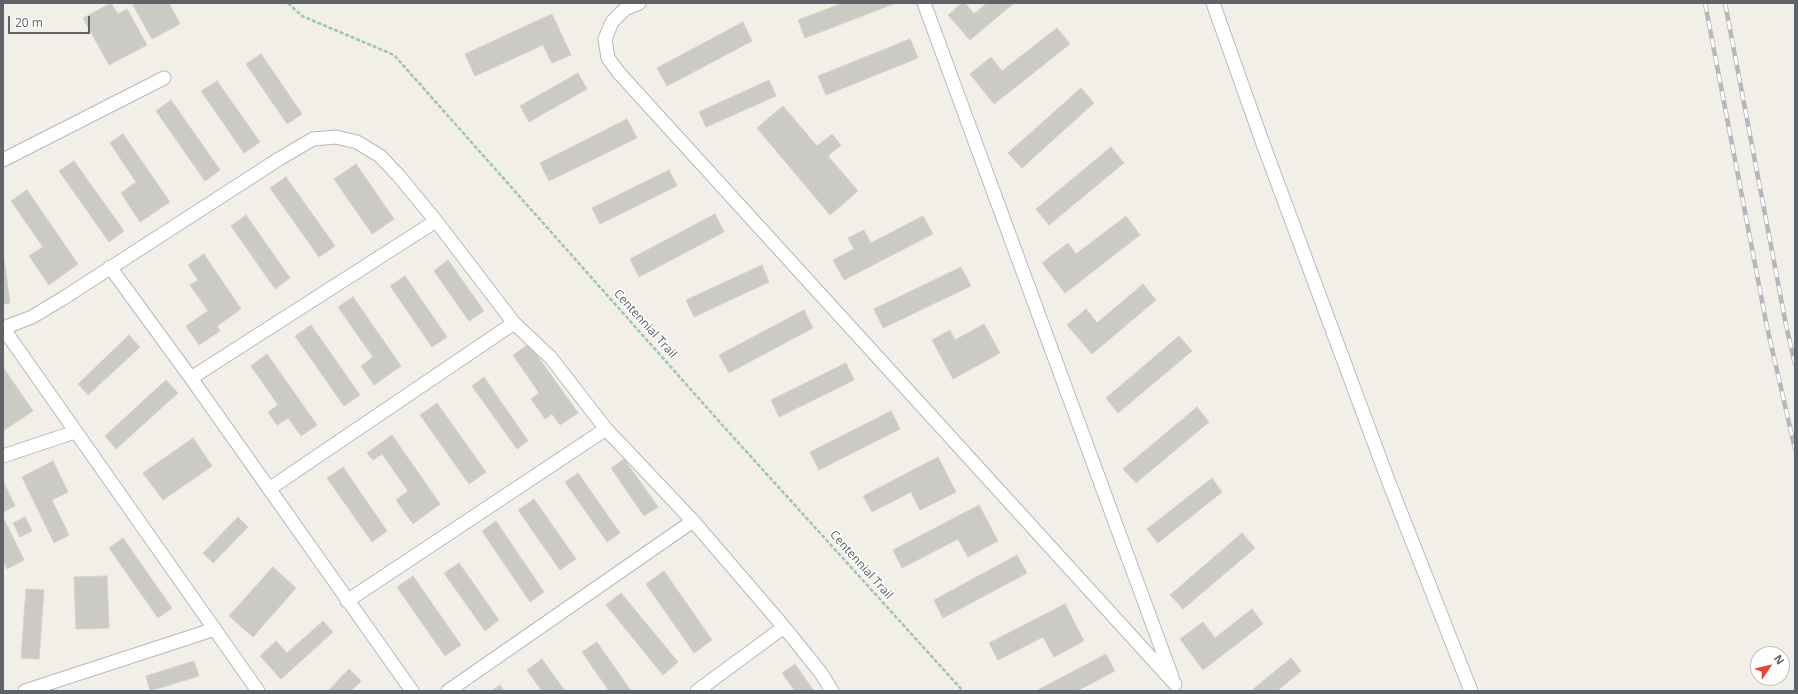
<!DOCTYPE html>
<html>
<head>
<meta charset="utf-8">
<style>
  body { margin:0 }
  #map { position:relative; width:1798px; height:694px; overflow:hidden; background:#f1efe8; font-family:"Open Sans",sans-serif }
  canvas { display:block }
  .frame { position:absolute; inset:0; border:4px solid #5f6368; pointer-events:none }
  .north { position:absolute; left:1750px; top:646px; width:40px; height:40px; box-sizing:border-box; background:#fff; border:1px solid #bfc1c3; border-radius:50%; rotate:55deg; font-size:11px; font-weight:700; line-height:16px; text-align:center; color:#5f6368 }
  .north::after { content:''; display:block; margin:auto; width:14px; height:18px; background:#ea4335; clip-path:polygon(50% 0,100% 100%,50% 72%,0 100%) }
  .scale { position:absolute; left:8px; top:16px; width:82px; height:18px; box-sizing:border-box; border:2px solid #5f6368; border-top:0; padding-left:5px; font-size:12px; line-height:14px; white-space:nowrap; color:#5f6368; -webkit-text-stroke:3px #fff; paint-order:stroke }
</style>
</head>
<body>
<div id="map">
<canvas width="1798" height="694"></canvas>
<div class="frame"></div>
<div class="north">N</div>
<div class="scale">20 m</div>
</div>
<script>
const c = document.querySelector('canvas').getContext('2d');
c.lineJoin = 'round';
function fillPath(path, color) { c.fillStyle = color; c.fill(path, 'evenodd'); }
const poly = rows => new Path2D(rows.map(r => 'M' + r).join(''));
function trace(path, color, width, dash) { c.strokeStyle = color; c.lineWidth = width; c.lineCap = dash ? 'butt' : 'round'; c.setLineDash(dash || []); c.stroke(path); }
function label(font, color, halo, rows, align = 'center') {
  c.font = font + ' "Open Sans",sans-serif'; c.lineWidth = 3; c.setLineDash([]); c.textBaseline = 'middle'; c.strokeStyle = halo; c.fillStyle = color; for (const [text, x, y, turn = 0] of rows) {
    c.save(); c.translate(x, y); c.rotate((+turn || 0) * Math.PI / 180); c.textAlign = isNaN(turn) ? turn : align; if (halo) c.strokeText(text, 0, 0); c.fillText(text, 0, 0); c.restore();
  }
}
const building = poly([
  [111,3,118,14,127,9,147,45,109,65,83,18,111,3],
  [132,3,169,3,180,24,152,39,132,3],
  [843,3,896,3,805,38,798,20,843,3],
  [962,3,965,3,974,14,987,3,1014,3,970,40,948,15,962,3],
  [552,14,571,55,552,63,543,45,475,76,465,54,552,14],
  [743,22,752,41,667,86,657,68,743,22],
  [1057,28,1070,44,994,104,970,74,991,57,1002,71,1057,28],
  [910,39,918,58,826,95,818,76,910,39],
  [261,54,302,114,287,124,246,64,261,54],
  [578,73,587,89,529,122,520,106,578,73],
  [769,80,776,96,706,127,699,112,769,80],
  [217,81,260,142,244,153,201,91,217,81],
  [1081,88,1094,103,1022,168,1008,153,1081,88],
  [171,100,220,170,205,181,156,111,171,100],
  [783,106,817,146,832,134,841,145,828,156,858,191,830,215,757,128,783,106],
  [627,119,637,138,549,181,540,163,627,119],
  [123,134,170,202,140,222,121,193,136,182,110,143,123,134],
  [1111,147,1124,163,1049,225,1036,209,1111,147],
  [74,161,124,231,109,242,59,171,74,161],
  [356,164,394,219,372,234,334,179,356,164],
  [669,170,677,186,600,224,592,208,669,170],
  [286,177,335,246,319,257,270,188,286,177],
  [27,190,78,264,49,285,29,256,43,247,11,201,27,190],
  [715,214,724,232,639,277,630,259,715,214],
  [246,215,290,278,275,289,231,226,246,215],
  [923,216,933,234,844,280,833,260,854,249,848,238,864,230,871,243,923,216],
  [1126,216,1140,235,1065,293,1042,263,1068,243,1076,254,1126,216],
  [3,252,10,303,3,304,3,252],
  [204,254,241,309,217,326,220,331,199,345,186,326,208,311,190,285,198,280,188,265,204,254],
  [448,260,484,311,469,321,434,271,448,260],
  [762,265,769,282,694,317,686,300,762,265],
  [961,267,971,286,883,328,874,309,961,267],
  [405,276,447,337,432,347,390,286,405,276],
  [1143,284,1156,300,1092,354,1067,325,1086,309,1097,323,1143,284],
  [353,297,401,366,374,385,361,366,373,357,338,307,353,297],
  [804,310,813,328,729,373,719,355,804,310],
  [984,324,1000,353,953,379,932,340,950,330,955,340,984,324],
  [311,325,360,395,344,406,295,336,311,325],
  [129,335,140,347,88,395,78,384,129,335],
  [1179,336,1192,351,1118,413,1106,398,1179,336],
  [529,344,578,413,560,425,552,414,545,419,531,399,539,393,513,355,529,344],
  [267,354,317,425,301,436,288,418,277,425,268,412,278,405,251,366,267,354],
  [846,363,854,380,779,417,771,400,846,363],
  [3,367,33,411,3,431,3,367],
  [484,377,528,441,517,449,472,386,484,377],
  [166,380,178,393,116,449,105,436,166,380],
  [437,403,486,472,469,484,420,415,437,403],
  [1197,407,1209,422,1136,483,1123,469,1197,407],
  [891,411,900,429,819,470,810,452,891,411],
  [392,435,440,504,413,524,396,500,408,491,382,454,373,460,367,453,392,435],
  [193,438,212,466,163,500,143,473,193,438],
  [938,457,956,492,920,510,911,492,872,512,863,496,938,457],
  [624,459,658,507,644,516,611,468,624,459],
  [53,461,68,492,52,500,69,535,54,543,22,477,53,461],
  [343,467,387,531,372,542,327,478,343,467],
  [578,473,620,533,607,542,565,482,578,473],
  [1212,478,1222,492,1158,543,1147,529,1212,478],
  [3,481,15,506,3,512,3,481],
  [534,499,576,559,560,570,518,510,534,499],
  [979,505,998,541,968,557,958,539,902,568,893,550,979,505],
  [3,517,24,560,7,569,3,560,3,517],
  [25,517,32,531,20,537,13,523,25,517],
  [238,517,248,527,213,563,203,553,238,517],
  [496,521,544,592,530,602,482,531,496,521],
  [1242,533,1255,548,1183,609,1170,595,1242,533],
  [123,538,172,608,158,618,109,548,123,538],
  [1017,555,1027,573,943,618,934,600,1017,555],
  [459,563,499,620,485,631,444,573,459,563],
  [273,567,296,588,253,637,229,616,273,567],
  [664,571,712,640,694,653,646,584,664,571],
  [107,576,109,628,76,629,74,577,107,576],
  [413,576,461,645,445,656,397,587,413,576],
  [26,589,44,590,39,659,21,658,26,589],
  [621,593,678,662,663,675,606,605,621,593],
  [1065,604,1084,641,1054,657,1043,637,998,660,989,643,1065,604],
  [1252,609,1263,624,1203,670,1180,639,1203,622,1215,638,1252,609],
  [323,621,333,632,281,679,260,656,276,641,287,653,323,621],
  [597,642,631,691,609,691,582,652,597,642],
  [1106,654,1115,671,1077,691,1036,691,1106,654],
  [1291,658,1301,671,1277,691,1251,691,1291,658],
  [542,659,565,691,542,691,527,670,542,659],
  [194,661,199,676,150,691,146,676,194,661],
  [795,664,814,691,795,691,782,673,795,664],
  [349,669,361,681,351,691,328,691,349,669],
  [500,685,504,691,491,691,500,685]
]);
const path = poly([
  [288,3,302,16,394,55,725,428,963,691]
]);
const lane = poly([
  [639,3,625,9,612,22,605,39,608,58,619,73,1175,684],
  [924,3,1172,677],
  [1213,3,1262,141,1388,480,1471,691],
  [3,160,164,78],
  [110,267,191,378,412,691],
  [3,328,32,317,62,299,279,159,313,139,336,137,357,142,380,156,398,175,436,221,514,323,551,358,606,429,693,521,784,627,821,673,832,691],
  [3,328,258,691],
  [191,378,436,221],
  [3,456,75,432],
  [269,489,514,323],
  [347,601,606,429],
  [25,691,215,629],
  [448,691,693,521],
  [697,691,784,627]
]);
const rail = poly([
  [1705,3,1767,327,1795,449],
  [1725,3,1786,325,1795,364]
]);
const streetNames = [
  ["Centennial Trail",645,324,48],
  ["Centennial Trail",861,565,48]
];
fillPath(building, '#cccac5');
trace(building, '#d6d1c6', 1);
trace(lane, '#b5b8bc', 15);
trace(path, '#9cc7a9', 2.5, [4, 2]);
trace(lane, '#fff', 13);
trace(rail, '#b6b7b8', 4.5);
trace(rail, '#fff', 3, [9]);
label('12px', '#5f6368', '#fff', streetNames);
</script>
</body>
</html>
